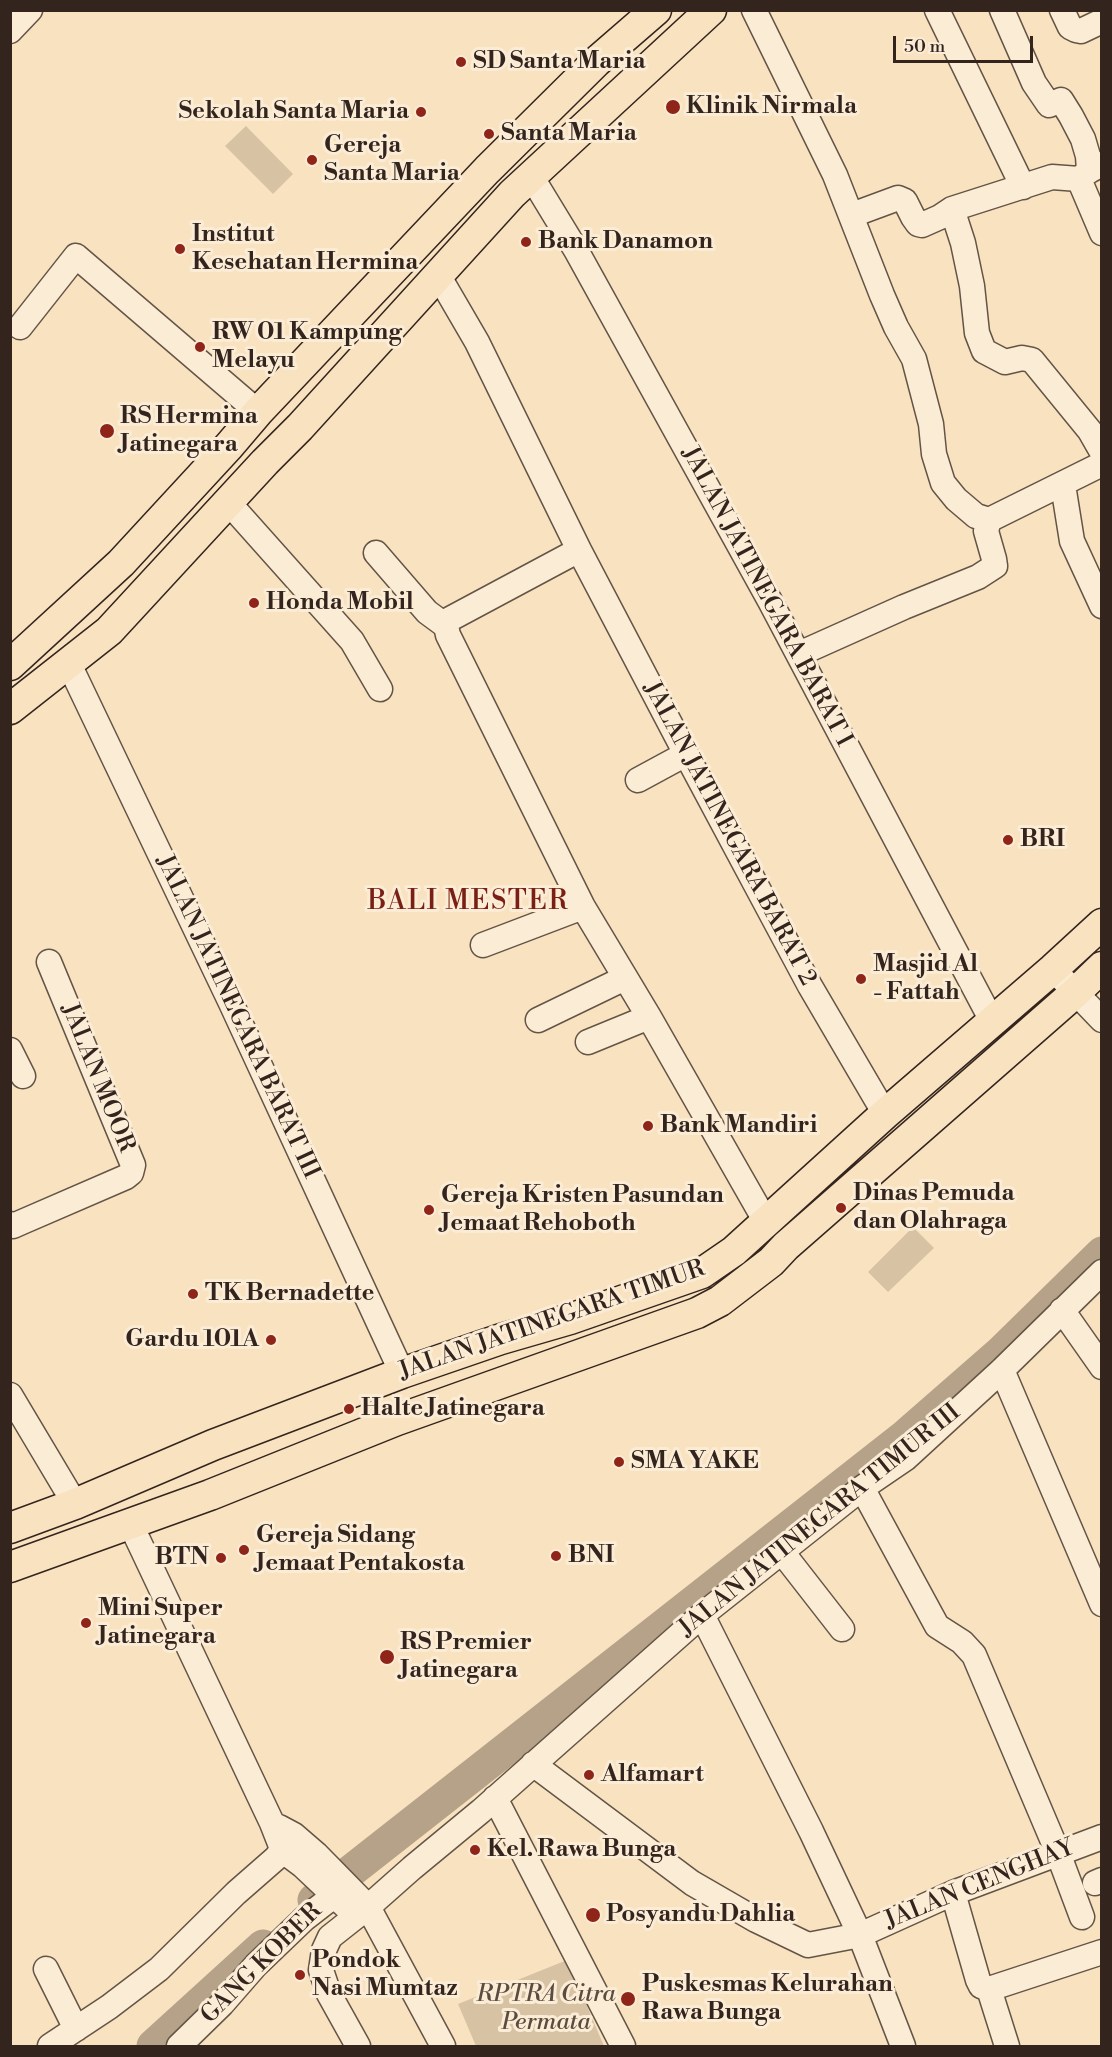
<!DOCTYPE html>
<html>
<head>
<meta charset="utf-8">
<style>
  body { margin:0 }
  #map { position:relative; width:1112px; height:2057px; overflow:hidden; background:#f9e2c0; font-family:"Libre Bodoni",serif }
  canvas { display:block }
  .frame { position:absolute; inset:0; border:12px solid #33241e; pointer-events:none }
  .scale { position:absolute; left:893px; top:36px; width:140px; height:27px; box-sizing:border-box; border:3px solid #33241e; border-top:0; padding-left:8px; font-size:18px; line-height:21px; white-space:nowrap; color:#33241e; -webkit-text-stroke:4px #fbecd6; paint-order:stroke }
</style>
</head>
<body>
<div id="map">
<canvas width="1112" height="2057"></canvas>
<div class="frame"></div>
<div class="scale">50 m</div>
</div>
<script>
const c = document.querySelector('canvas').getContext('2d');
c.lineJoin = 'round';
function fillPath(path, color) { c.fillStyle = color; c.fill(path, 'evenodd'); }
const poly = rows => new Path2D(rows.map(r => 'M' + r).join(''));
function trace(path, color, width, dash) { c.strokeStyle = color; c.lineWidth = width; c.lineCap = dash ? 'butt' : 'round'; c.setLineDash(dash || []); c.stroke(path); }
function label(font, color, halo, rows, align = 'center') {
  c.font = font + ' "Libre Bodoni",serif'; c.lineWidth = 6; c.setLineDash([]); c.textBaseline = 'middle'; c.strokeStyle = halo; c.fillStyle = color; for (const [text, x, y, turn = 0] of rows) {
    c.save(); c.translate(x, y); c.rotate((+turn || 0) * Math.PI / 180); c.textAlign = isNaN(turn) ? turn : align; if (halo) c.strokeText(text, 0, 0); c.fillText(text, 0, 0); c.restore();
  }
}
const green = poly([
  [246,126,293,174,273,194,225,146],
  [913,1227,934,1248,888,1292,868,1272],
  [567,1960,604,2046,476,2046,458,2004]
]);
const river = poly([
  [314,1900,905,1436,1000,1353,1102,1253],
  [153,2046,263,1946]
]);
const minor = poly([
  [754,10,835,175,882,295,896,327,914,359,931,424,934,454,943,483,956,499,976,516,989,520,986,531,994,559,995,566,978,577,904,607,799,654],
  [937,10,1023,187],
  [1002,10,1034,83,1049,105,1061,100,1071,116,1083,139,1088,156,1089,171],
  [1062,10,1070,27,1076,30,1081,31,1102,21],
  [10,31,30,10],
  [531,176,576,250,770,601,992,1021],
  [1079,179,1102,233],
  [952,209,963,243,972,286,977,333,984,351,1005,362,1022,358,1032,360,1090,431,1102,452],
  [852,215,898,198,905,201,913,217,918,224,922,225,940,217,952,209,1052,177,1079,179,1089,171,1102,164],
  [438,275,477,342,579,550,686,754,810,986,885,1114],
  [20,327,76,256,258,412],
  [1063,485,1072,541,1102,606],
  [228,502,352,641,380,689],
  [989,520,1102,464],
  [376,553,427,612,446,626],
  [446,626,448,635,583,907,649,1017,766,1222],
  [446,626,450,619,579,550],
  [68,662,231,1003,402,1373],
  [638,780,686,754],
  [483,945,583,907],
  [1053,969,1102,1020],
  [538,1020,625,978],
  [588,1042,649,1017],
  [10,1050,23,1076],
  [10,1224,13,1226,22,1222,126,1177,131,1173,133,1165,49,962],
  [1062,1310,1102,1367],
  [1002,1370,1102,1604],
  [10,1395,75,1504],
  [862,1488,937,1626,962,1642,974,1655,1058,1853,1082,1917],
  [130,1523,272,1823,283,1851,303,1866,356,1916],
  [782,1552,842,1629],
  [702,1615,811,1831,860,1935,903,2046],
  [533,1764,692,1883,756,1920,808,1945,860,1935,953,1893,1102,1837],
  [495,1798,623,2046],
  [279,1827,294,1835,316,1854,368,1907,443,2046],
  [1095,1883,1102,1880],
  [953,1893,978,1980,981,1986,989,1989,1007,2046],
  [46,1969,76,2029],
  [989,1989,1102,1952],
  [50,2046,109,2007,159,1969,236,1893,276,1858,292,1837],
  [179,2046,222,2004,256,1965,304,1919,331,1898,345,1885],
  [358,2046,329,1994,321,1970,324,1950,330,1937,368,1907,412,1868,481,1811,702,1615,862,1488,906,1458,1002,1370,1102,1272]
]);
const major = poly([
  [10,665,121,563,229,446,258,412,487,170,596,62,656,10],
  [10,709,109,631,265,462,300,427,512,194,711,10],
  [10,1528,75,1504,213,1445,402,1373,501,1339,570,1319,702,1273,734,1251,885,1114,1053,969,1102,924],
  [10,1567,210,1495,397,1420,697,1313,720,1301,771,1262,786,1246,1076,992,1102,967]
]);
const markers = [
  [461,62,6,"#8f2418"],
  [673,107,8,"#8f2418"],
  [421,112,6,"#8f2418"],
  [489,134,6,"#8f2418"],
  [312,160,6,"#8f2418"],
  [526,242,6,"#8f2418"],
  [180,249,6,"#8f2418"],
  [200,347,6,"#8f2418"],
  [107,431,8,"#8f2418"],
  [254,603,6,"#8f2418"],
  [1008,840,6,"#8f2418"],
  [861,979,6,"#8f2418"],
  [648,1126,6,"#8f2418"],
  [841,1208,6,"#8f2418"],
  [429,1210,6,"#8f2418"],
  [193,1294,6,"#8f2418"],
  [271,1340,6,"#8f2418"],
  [349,1409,6,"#8f2418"],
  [619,1462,6,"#8f2418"],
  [244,1550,6,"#8f2418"],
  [556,1556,6,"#8f2418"],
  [221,1558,6,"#8f2418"],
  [86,1623,6,"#8f2418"],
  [387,1657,8,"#8f2418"],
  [589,1775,6,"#8f2418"],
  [475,1850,6,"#8f2418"],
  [593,1915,8,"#8f2418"],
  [300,1975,6,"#8f2418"],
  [628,1999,8,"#8f2418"]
];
const poiNames = [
  ["SD Santa Maria",473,62],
  ["Klinik Nirmala",686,107],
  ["Sekolah Santa Maria",409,112,"right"],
  ["Santa Maria",501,134],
  ["Gereja",324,146],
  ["Santa Maria",324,174],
  ["Institut",192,235],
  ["Kesehatan Hermina",192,263],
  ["Bank Danamon",538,242],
  ["RW 01 Kampung",212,333],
  ["Melayu",212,361],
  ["RS Hermina",120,417],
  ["Jatinegara",120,445],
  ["Honda Mobil",266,603],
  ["BRI",1020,840],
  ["Masjid Al",873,965],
  ["- Fattah",873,993],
  ["Bank Mandiri",660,1126],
  ["Dinas Pemuda",853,1194],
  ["dan Olahraga",853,1222],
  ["Gereja Kristen Pasundan",441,1196],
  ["Jemaat Rehoboth",441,1224],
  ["TK Bernadette",205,1294],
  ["Gardu 101A",259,1340,"right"],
  ["Halte Jatinegara",361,1409],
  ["SMA YAKE",631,1462],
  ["Gereja Sidang",256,1536],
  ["Jemaat Pentakosta",256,1564],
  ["BNI",568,1556],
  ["BTN",209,1558,"right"],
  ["Mini Super",98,1609],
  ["Jatinegara",98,1637],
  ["RS Premier",400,1643],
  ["Jatinegara",400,1671],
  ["Alfamart",601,1775],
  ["Kel. Rawa Bunga",487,1850],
  ["Posyandu Dahlia",606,1915],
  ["Pondok",312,1961],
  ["Nasi Mumtaz",312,1989],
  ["Puskesmas Kelurahan",642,1985],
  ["Rawa Bunga",642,2013]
];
const streetNames = [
  ["JALAN JATINEGARA BARAT I",766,597,62],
  ["JALAN JATINEGARA BARAT 2",729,834,62],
  ["JALAN JATINEGARA BARAT III",237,1017,65],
  ["JALAN MOOR",97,1078,68],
  ["JALAN JATINEGARA TIMUR",552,1321,-19],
  ["JALAN JATINEGARA TIMUR III",820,1521,-39],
  ["JALAN CENGHAY",980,1885,-22],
  ["GANG KOBER",262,1964,-45]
];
const parkNames = [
  ["RPTRA Citra",546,1995],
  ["Permata",546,2023]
];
const quarterNames = [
  ["BALI MESTER",468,903]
];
fillPath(green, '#d7c2a4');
trace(river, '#b6a189', 33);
trace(minor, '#645446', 27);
trace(major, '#33241e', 33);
trace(minor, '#fbecd6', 24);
trace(major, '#f9e2c0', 30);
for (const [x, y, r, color] of markers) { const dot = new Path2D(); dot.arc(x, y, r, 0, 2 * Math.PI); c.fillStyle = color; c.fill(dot); trace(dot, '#fbecd6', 2); }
label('bold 24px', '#33241e', '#fbecd6', poiNames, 'left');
label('24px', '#33241e', '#fbecd6', streetNames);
label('italic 24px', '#5c4c40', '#fbecd6', parkNames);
c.letterSpacing = '1.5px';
label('27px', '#7a1f14', '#fbecd6', quarterNames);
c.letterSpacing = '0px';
</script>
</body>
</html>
